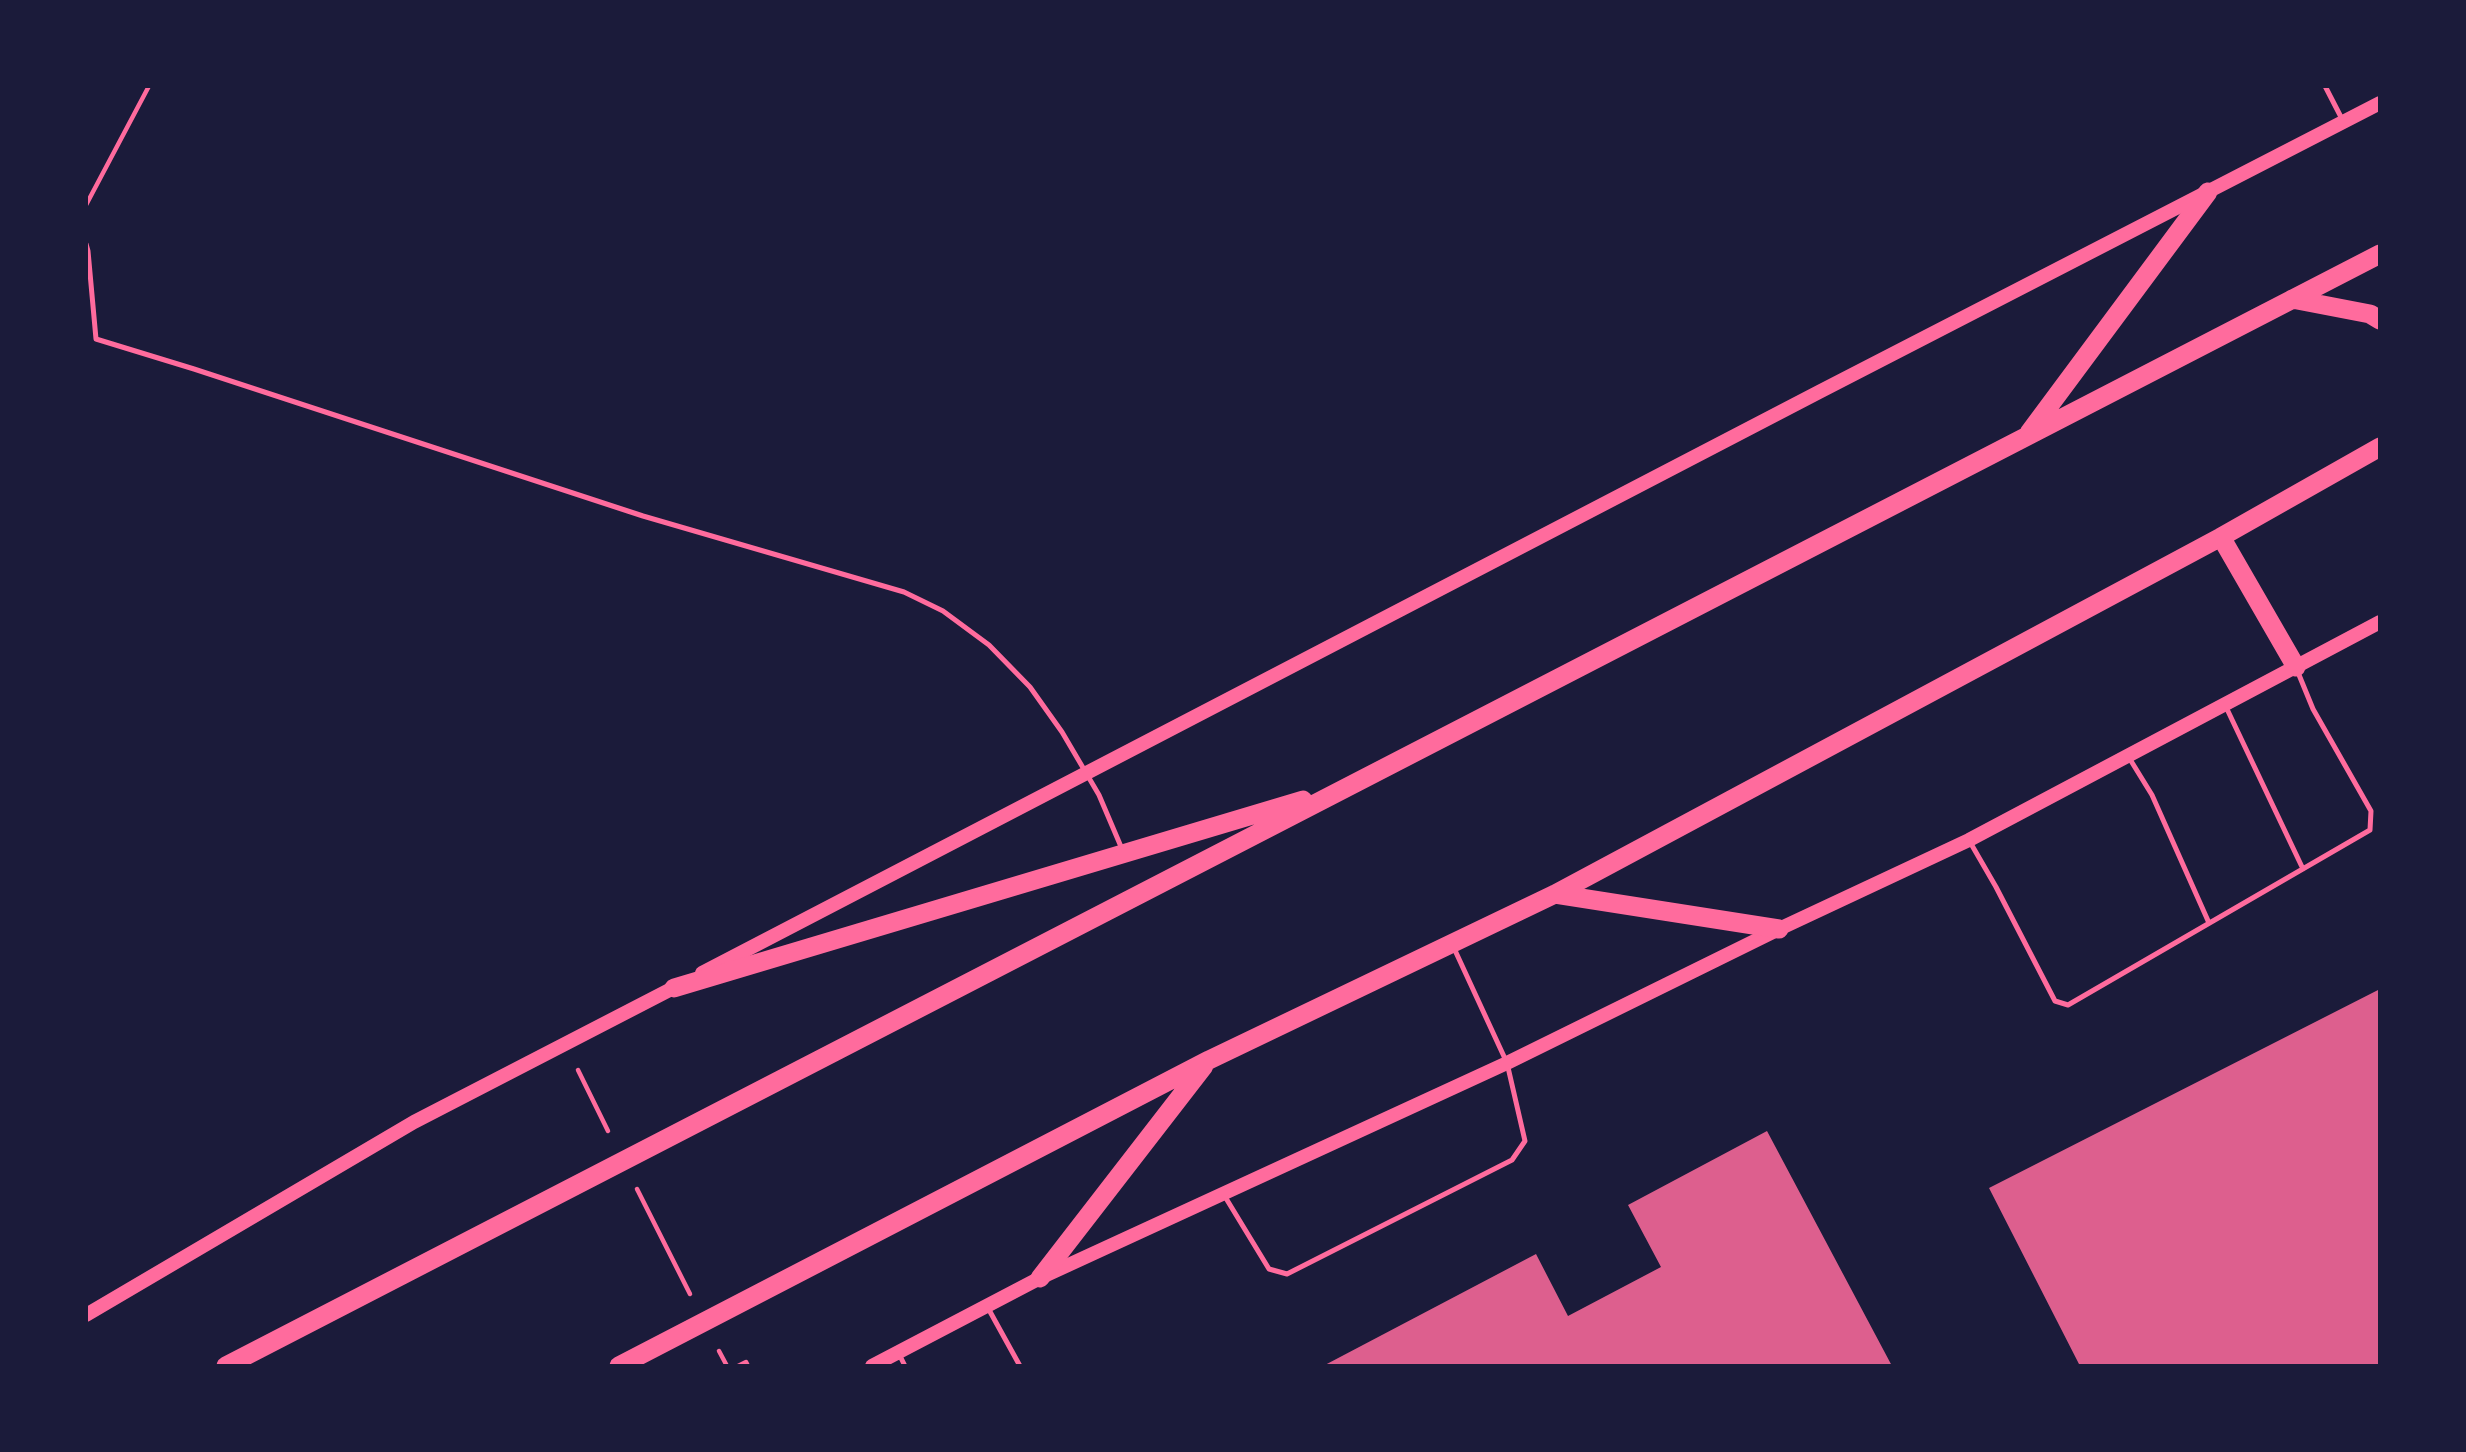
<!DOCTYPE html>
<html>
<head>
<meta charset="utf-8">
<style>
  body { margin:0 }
  #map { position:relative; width:2466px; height:1452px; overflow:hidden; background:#1b1b3a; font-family:"Golos Text",sans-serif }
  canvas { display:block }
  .frame { position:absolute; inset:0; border:88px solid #1b1b3a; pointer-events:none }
</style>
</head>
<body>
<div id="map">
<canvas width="2466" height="1452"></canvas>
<div class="frame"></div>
</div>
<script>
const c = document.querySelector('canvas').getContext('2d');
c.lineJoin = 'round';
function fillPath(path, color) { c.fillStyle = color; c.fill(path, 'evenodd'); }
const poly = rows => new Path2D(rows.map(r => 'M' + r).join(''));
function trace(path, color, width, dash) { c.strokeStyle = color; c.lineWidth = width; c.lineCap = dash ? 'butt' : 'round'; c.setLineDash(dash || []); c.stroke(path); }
const building = poly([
  [2380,989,2380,1366,2080,1366,1989,1188],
  [1767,1131,1892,1366,1323,1366,1536,1254,1568,1316,1661,1267,1628,1205]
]);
const path = poly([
  [86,205,149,86],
  [578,1070,608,1131],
  [637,1189,690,1294],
  [719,1351,727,1366],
  [738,1366,746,1362,748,1366]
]);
const service = poly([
  [2325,86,2342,119],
  [86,244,88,251,96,339,194,369,643,516,904,592,943,611,989,645,1030,687,1062,732,1099,795,1122,849],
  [2226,707,2303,869],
  [2128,756,2152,795,2209,923],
  [1970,842,1996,887,2055,1001,2068,1005,2370,830,2371,811,2313,709,2297,670],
  [1224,1195,1269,1269,1287,1274,1512,1160,1525,1141,1507,1063,1453,946],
  [988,1308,1020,1366],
  [899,1354,905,1366]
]);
const secondary = poly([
  [702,973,1819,392,2380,103],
  [86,1315,414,1122,681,984],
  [872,1366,1040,1278,1507,1063,1779,929,1969,840,2380,622]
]);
const trunk = poly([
  [2292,299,2370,314,2380,320],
  [2029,433,2208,192],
  [2221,537,2296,667],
  [1555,894,1779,929],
  [674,988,1303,800],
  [1040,1278,1204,1066],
  [226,1366,2380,254],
  [619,1366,1209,1060,1555,894,2221,537,2380,447]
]);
fillPath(building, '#dd5f8e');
trace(path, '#ff6b9d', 4.5);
trace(service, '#ff6b9d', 5);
trace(secondary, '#ff6b9d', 14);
trace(trunk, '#ff6b9d', 19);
</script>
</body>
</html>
